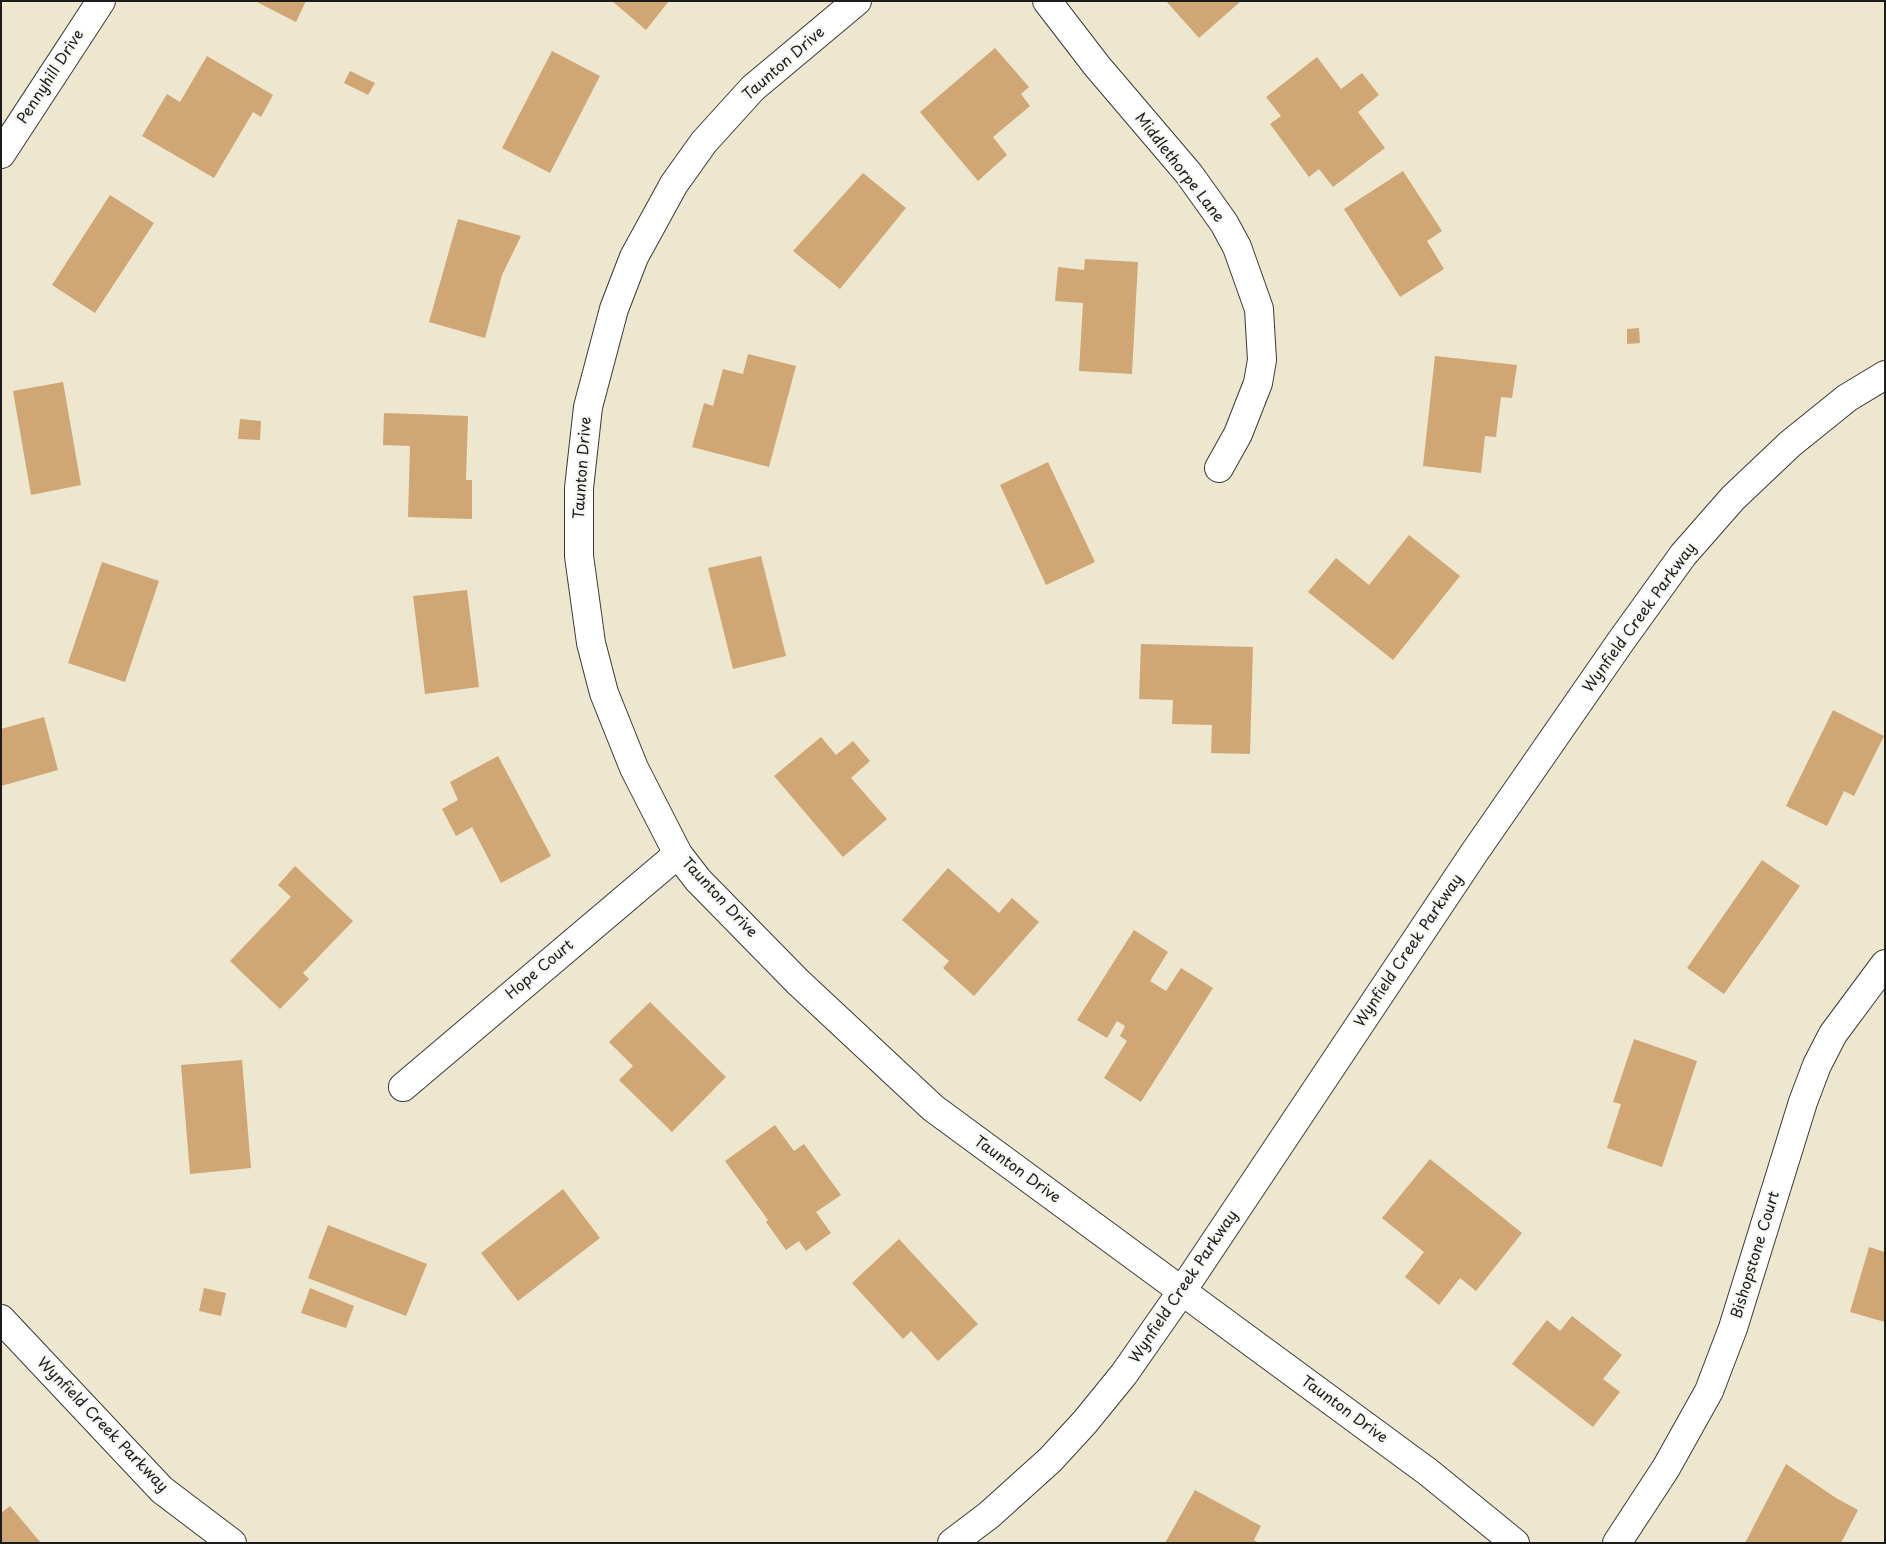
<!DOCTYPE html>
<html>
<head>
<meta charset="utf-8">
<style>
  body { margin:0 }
  #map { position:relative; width:1886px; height:1544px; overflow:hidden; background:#ece7ce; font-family:"Playpen Sans",sans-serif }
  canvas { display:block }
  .frame { position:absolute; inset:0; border:2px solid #1c1c1c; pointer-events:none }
</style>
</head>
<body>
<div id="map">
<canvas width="1886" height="1544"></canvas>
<div class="frame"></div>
</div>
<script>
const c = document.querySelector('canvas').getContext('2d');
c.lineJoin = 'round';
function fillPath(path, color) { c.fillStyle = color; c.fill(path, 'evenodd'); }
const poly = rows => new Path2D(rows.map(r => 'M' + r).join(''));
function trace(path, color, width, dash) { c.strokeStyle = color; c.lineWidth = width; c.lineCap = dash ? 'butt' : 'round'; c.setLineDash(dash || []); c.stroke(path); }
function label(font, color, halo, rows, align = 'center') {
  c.font = font + ' "Playpen Sans",sans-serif'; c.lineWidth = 4; c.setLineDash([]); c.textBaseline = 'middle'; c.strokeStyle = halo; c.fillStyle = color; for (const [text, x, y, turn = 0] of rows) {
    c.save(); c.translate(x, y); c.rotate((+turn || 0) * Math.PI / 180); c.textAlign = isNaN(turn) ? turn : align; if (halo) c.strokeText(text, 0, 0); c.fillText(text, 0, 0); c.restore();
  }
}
const building = poly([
  [255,1,306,1,296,22],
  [612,1,669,1,646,30],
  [1166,1,1241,1,1199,38],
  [995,48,1029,87,1021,94,1030,106,993,137,1007,155,978,181,920,112],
  [552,51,600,76,550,173,502,148],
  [207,56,273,95,261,117,253,112,214,178,142,136,167,94,180,102],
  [1317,57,1341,89,1362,73,1379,95,1358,112,1385,148,1333,187,1319,169,1309,177,1270,124,1281,116,1266,97],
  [350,71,375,83,368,95,344,83],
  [1403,171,1442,231,1427,241,1444,269,1400,297,1344,209],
  [863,173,906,208,840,289,793,251],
  [110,195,154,223,95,313,52,285],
  [458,219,521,236,502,275,485,338,429,322],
  [1085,259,1138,262,1132,374,1079,371,1083,303,1055,301,1058,267,1084,270],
  [1639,328,1640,343,1627,344,1627,329],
  [748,354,796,366,769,467,692,447,704,403,713,406,723,369,743,374],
  [1435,356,1517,365,1512,398,1501,397,1496,437,1485,436,1481,473,1423,466],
  [63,382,81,485,31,495,13,391],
  [384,413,468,416,466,480,472,480,472,519,408,517,410,446,383,445],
  [240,419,261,421,260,440,238,439],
  [1048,462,1095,562,1046,585,1000,485],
  [1409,535,1460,576,1393,660,1308,592,1336,558,1369,585],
  [761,556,786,656,733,669,708,568],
  [102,562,159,581,125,682,68,663],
  [467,590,479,687,425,694,413,596],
  [1141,644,1253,647,1250,754,1211,753,1212,725,1172,724,1173,700,1139,699],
  [1833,710,1884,736,1854,796,1844,791,1827,826,1786,806],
  [44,717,58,770,1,786,1,729],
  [821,737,836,755,853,741,870,761,851,778,887,819,843,857,774,776],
  [498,756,551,856,501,883,472,827,456,836,442,809,458,800,450,782],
  [1762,860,1800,886,1724,994,1687,968],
  [295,866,353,921,303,973,309,979,280,1009,230,961,291,897,278,885],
  [948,868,999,913,1012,898,1039,922,974,996,943,968,949,961,902,920],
  [1134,930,1168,952,1150,981,1166,991,1181,968,1213,988,1141,1102,1104,1078,1127,1041,1120,1036,1125,1026,1117,1021,1107,1038,1077,1020],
  [650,1002,726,1077,672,1132,619,1080,633,1066,609,1042],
  [1634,1039,1697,1061,1662,1167,1607,1148,1621,1104,1613,1102],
  [242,1060,251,1168,190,1174,181,1065],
  [775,1125,794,1151,804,1144,841,1195,816,1212,831,1233,806,1251,799,1241,786,1250,766,1222,768,1220,725,1161],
  [1430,1159,1522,1233,1476,1291,1460,1278,1439,1305,1405,1277,1424,1252,1382,1218],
  [563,1189,600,1238,518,1301,481,1253],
  [328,1225,427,1264,406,1316,308,1278],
  [899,1239,978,1324,938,1361,911,1331,903,1339,852,1283],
  [1869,1247,1885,1252,1885,1322,1850,1312],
  [204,1288,226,1293,221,1316,199,1311],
  [310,1288,354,1306,346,1328,301,1313],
  [1572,1316,1622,1355,1603,1379,1620,1392,1593,1427,1512,1364,1547,1320,1560,1331],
  [1786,1464,1836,1498,1858,1510,1841,1543,1745,1543],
  [1195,1490,1261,1526,1254,1540,1259,1543,1165,1543],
  [10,1506,41,1543,1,1543,1,1513]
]);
const minor = poly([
  [857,1,753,88,704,142,674,184,634,257,614,309,588,407,579,488,579,556,591,643,604,693,634,768,678,854,698,880,798,982,933,1108,1428,1472,1515,1543],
  [1047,1,1097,66,1189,174,1224,223,1237,247,1259,309,1262,360,1258,383,1238,434,1219,468],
  [1,154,101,1],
  [403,1087,678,854],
  [1617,1543,1666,1468,1709,1391,1733,1328,1803,1102,1817,1065,1833,1034,1885,964]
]);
const tertiary = poly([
  [1,1319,162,1490,232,1543],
  [952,1543,989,1515,1050,1460,1085,1422,1124,1374,1182,1291,1474,853,1621,641,1683,555,1733,498,1790,444,1847,398,1885,375]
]);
const streetNames = [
  ["Taunton Drive",784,64,-41],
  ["Pennyhill Drive",51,77,-57],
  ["Middlethorpe Lane",1179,168,52],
  ["Taunton Drive",583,468,-86],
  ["Wynfield Creek Parkway",1640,618,-54],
  ["Taunton Drive",719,898,47],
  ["Wynfield Creek Parkway",1409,951,-56],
  ["Hope Court",540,970,-40],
  ["Taunton Drive",1017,1170,36],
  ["Bishopstone Court",1756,1255,-73],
  ["Wynfield Creek Parkway",1184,1287,-56],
  ["Taunton Drive",1344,1410,36],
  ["Wynfield Creek Parkway",102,1425,46]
];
fillPath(building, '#d1a675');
trace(minor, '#3b3a37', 30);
trace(tertiary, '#3b3a37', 30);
trace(minor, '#fff', 28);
trace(tertiary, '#fff', 28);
label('15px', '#1c1c1c', '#f6f6f2', streetNames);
</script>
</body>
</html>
